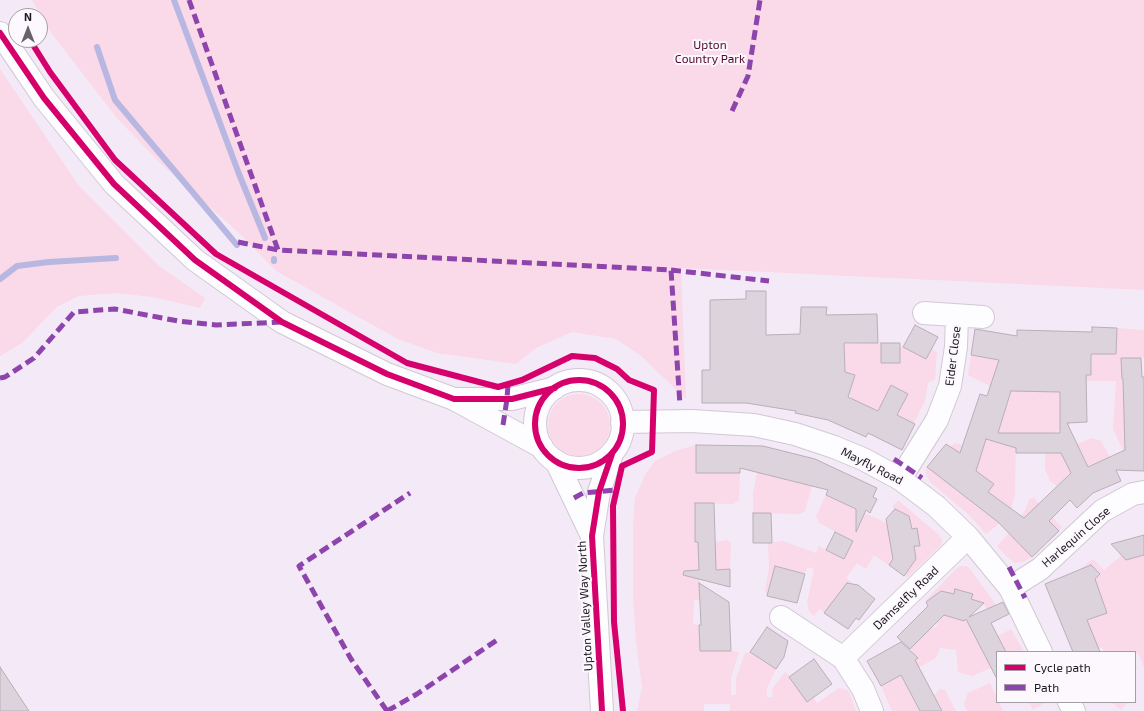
<!DOCTYPE html>
<html>
<head>
<meta charset="utf-8">
<style>
  body { margin:0 }
  #map { position:relative; width:1144px; height:711px; overflow:hidden; background:#f4eaf7; font-family:"Exo 2",sans-serif }
  canvas { display:block }
  .legend { position:absolute; left:996px; top:651px; width:140px; height:52px; box-sizing:border-box; background:#fcf8fd; border:1px solid #a29ea4; margin:0; padding:5px 7px; list-style:none; font-size:12px; color:#1c161e }
  .legend li { display:flex; align-items:center; gap:8px; height:20px }
  .legend b { width:20px; border:1px solid #a29ea4 }
  .north { position:absolute; left:8px; top:8px; width:40px; height:40px; box-sizing:border-box; background:#fcf8fd; border:1px solid #a29ea4; border-radius:50%; rotate:0deg; font-size:11px; font-weight:700; line-height:16px; text-align:center; color:#1c161e }
  .north::after { content:''; display:block; margin:auto; width:14px; height:18px; background:#68606a; clip-path:polygon(50% 0,100% 100%,50% 72%,0 100%) }
</style>
</head>
<body>
<div id="map">
<canvas width="1144" height="711"></canvas>
<ul class="legend">
<li><b style="height:5px;background:#d6006c"></b>Cycle path</li>
<li><b style="height:5px;background:#8e44ad"></b>Path</li>
</ul>
<div class="north">N</div>
</div>
<script>
const c = document.querySelector('canvas').getContext('2d');
c.lineJoin = 'round';
function fillPath(path, color) { c.fillStyle = color; c.fill(path, 'evenodd'); }
const poly = rows => new Path2D(rows.map(r => 'M' + r).join(''));
function trace(path, color, width, dash) { c.strokeStyle = color; c.lineWidth = width; c.lineCap = dash ? 'butt' : 'round'; c.setLineDash(dash || []); c.stroke(path); }
function label(font, color, halo, rows, align = 'center') {
  c.font = font + ' "Exo 2",sans-serif'; c.lineWidth = 4; c.setLineDash([]); c.textBaseline = 'middle'; c.strokeStyle = halo; c.fillStyle = color; for (const [text, x, y, turn = 0] of rows) {
    c.save(); c.translate(x, y); c.rotate((+turn || 0) * Math.PI / 180); c.textAlign = isNaN(turn) ? turn : align; if (halo) c.strokeText(text, 0, 0); c.fillText(text, 0, 0); c.restore();
  }
}
const green = poly([
  [32,0,1144,0,1144,290,681,268,686,399,641,356,616,339,572,332,536,348,516,364,437,353,398,339,276,271,238,232,159,162,116,117,52,34],
  [0,69,79,186,159,266,205,298,200,308,153,297,117,293,79,296,57,307,22,343,0,356],
  [1117,328,1144,330,1144,358,1121,359,1122,379,1141,379,1132,469,1113,429,1116,381,1052,381,1060,392,1060,422,1071,422,1069,426,1052,434,1075,466,1086,461,1077,444,1092,438,1101,441,1110,457,1069,474,1057,486,1050,481,1045,469,1046,433,1016,433,1015,495,1011,509,991,494,980,508,1000,523,986,534,970,516,930,482,925,473,927,467,955,443,982,450,985,441,966,435,968,433,996,441,1011,393,990,386,968,375,971,355,998,360,998,380,1091,354,1116,354],
  [968,466,994,484,978,506,952,487],
  [800,333,845,365,844,345,846,344,881,343,881,363,900,363,900,347,903,347,926,359,932,349,937,352,935,379,928,383,925,401,914,423,898,415,908,394,891,385,878,411,852,399,849,394,855,375,837,369,798,334],
  '548 425a31 31 0 1 1 62 0a31 31 0 1 1-62 0Z',
  [696,445,697,473,740,473,739,500,733,504,695,503,696,542,715,542,728,540,731,543,730,569,699,570,700,600,694,600,693,624,699,625,700,651,731,651,739,652,731,678,731,695,736,695,736,678,745,653,750,652,776,669,767,688,767,697,773,697,772,689,785,672,813,697,817,703,839,688,847,690,850,694,856,711,730,711,730,704,704,704,704,711,637,711,642,687,636,641,633,597,633,524,635,498,646,473,655,461,675,451],
  [757,472,812,486,805,511,800,514,753,513,753,494],
  [826,495,882,521,893,528,897,553,889,565,874,555,866,569,857,563,846,578,851,582,836,603,825,613,819,609,814,616,809,611,807,603,814,569,807,567,805,574,775,566,767,596,765,591,769,567,768,543,783,541,816,553,819,546,844,559,853,541,819,523,816,516],
  [1030,498,1034,498,1062,527,1059,531,1049,521,1019,519,1025,510],
  [898,500,939,535,942,540,941,545,908,577,904,576,916,559,914,546,919,546,917,528,912,529,909,516,892,507],
  [1009,533,1032,557,1023,562,1015,563,1007,557,997,546],
  [1124,540,1129,559,1144,555,1144,668,1138,653,1135,654,1135,652,1104,652,1102,647,1091,652,1087,621,1107,612,1101,595,1082,602,1086,584,1080,569,1093,559,1104,570,1122,555,1116,547],
  [961,566,967,566,971,570,1002,613,994,621,983,603,971,599,972,595,954,594,941,591,926,602,926,600,956,569],
  [949,612,948,616,964,621,966,616,991,668,972,676,958,672,956,650,940,648,936,658,902,677,916,704,934,695,940,689,945,690,956,711,892,711,881,686,896,677,905,671,917,658,910,649,930,629,938,626,934,617],
  [1011,629,1023,650,1019,652,1006,652,998,636],
  [990,683,997,698,997,702,999,702,1003,711,967,711,964,704,968,693],
  [1029,702,1046,702,1033,710],
  [1111,702,1128,702,1121,710]
]);
const stream = poly([
  [174,0,239,174,265,238],
  [97,47,115,100,237,245],
  [274,259,274,261],
  [0,279,17,266,49,262,116,258]
]);
const building = poly([
  [746,291,766,291,766,335,800,334,801,307,827,307,826,315,877,314,878,343,844,343,845,372,855,375,848,397,878,411,891,385,908,394,897,415,915,424,902,450,868,433,866,437,828,420,795,413,796,411,746,403,702,403,702,370,710,370,710,300,746,299,746,291],
  [915,325,938,337,926,359,903,347,915,325],
  [1092,327,1117,328,1116,354,1091,354,1091,375,1086,375,1087,422,1067,423,1088,467,1125,450,1123,379,1122,379,1121,358,1141,358,1142,377,1144,377,1144,471,1116,470,1121,481,1093,493,1077,508,1070,500,1049,521,1059,531,1032,557,998,522,927,467,946,444,960,453,980,394,987,396,999,360,971,355,975,329,1017,336,1017,330,1092,332,1092,327],
  [1011,391,1060,392,1060,433,998,433,1011,391],
  [986,439,1016,448,1016,453,1061,453,1071,473,1024,518,988,492,994,484,976,471,986,439],
  [881,343,900,343,900,363,881,363,881,343],
  [696,445,763,446,815,459,877,488,873,497,877,499,870,513,866,510,856,532,856,509,826,495,828,490,740,468,740,473,696,473,696,445],
  [695,503,714,503,716,570,730,569,730,587,683,575,684,571,699,570,698,542,695,542,695,503],
  [895,509,909,516,912,529,917,528,920,546,914,546,916,559,904,576,889,565,893,559,886,519,895,509],
  [753,513,771,513,772,543,753,543,753,513],
  [835,532,853,541,844,559,826,550,835,532],
  [1144,535,1144,555,1126,560,1111,544,1144,535],
  [1091,565,1100,574,1095,579,1107,613,1087,620,1100,652,1073,652,1045,584,1091,565],
  [775,566,805,574,797,603,767,596,775,566],
  [699,583,729,602,731,651,700,651,699,625,701,625,699,583],
  [847,583,858,585,875,599,859,620,856,618,848,629,824,613,847,583],
  [955,589,973,594,971,599,984,603,969,617,1003,602,1009,614,991,623,1006,652,997,652,997,679,966,619,964,621,944,615,910,649,897,637,928,606,926,602,941,591,954,594,955,589],
  [767,627,788,641,784,657,776,669,750,652,767,627],
  [901,642,918,658,915,660,942,711,920,711,901,675,881,686,867,661,901,642],
  [814,659,832,684,807,702,789,677,814,659],
  [0,667,29,711,0,711,0,667]
]);
const minor = poly([
  [0,33,44,98,114,184,195,260,282,322,387,374,454,399,542,447],
  [924,313,983,317],
  '535 424a44 44 0 1 1 88 0a44 44 0 1 1-88 0Z',
  [457,399,512,399,555,388],
  [622,422,692,421,754,425,795,434,834,447,863,459,900,479,936,506,968,537,1010,588,1041,652],
  [556,461,592,536],
  [900,479,937,420,950,386,956,347,957,316],
  [1010,588,1040,569,1102,511,1133,494,1144,492],
  [781,617,843,658,863,689,872,711],
  [843,658,968,537],
  [1069,702,1074,711],
  [602,711,592,536,599,492,612,454]
]);
const quiet = poly([
  [189,0,278,250],
  [732,111,748,76,760,0],
  [238,242,278,250,671,270,680,405],
  [671,270,769,281],
  [0,378,5,377,34,358,74,312,115,309,178,321,216,325,282,322],
  [503,425,507,399,508,384],
  [894,459,922,478],
  [574,498,583,493,616,490],
  [1009,567,1025,598],
  [387,711,351,659,299,566,410,493],
  [387,711,417,694,500,638]
]);
const cycleway = poly([
  [0,33,44,98,114,184,195,260,282,322,387,374,454,399,512,399,555,388],
  [30,40,50,72,115,160,216,254,407,363,498,387,522,380,572,356,595,358,617,369,629,380,654,390,652,452,622,466,613,506,614,622,623,711],
  '535 424a44 44 0 1 1 88 0a44 44 0 1 1-88 0Z',
  [602,711,592,536,599,492,612,454]
]);
const parkNames = [
  ["Upton",710,45],
  ["Country Park",710,59]
];
const streetNames = [
  ["Eider Close",953,356,-83],
  ["Mayfly Road",872,466,27],
  ["Harlequin Close",1076,537,-41],
  ["Damselfly Road",906,598,-44],
  ["Upton Valley Way North",585,606,-93]
];
fillPath(green, '#fad9e8');
trace(stream, '#b8b7e1', 6);
fillPath(building, '#ddd3dc');
trace(building, '#b8aeb7', 1);
trace(minor, '#d0c9d2', 24);
trace(minor, '#fdfcfe', 22);
trace(quiet, '#8e44ad', 5, [10, 5]);
trace(cycleway, '#d6006c', 6);
label('12px', '#52082c', '#fcf8fd', parkNames);
label('12px', '#1c161e', '#fcf8fd', streetNames);
</script>
</body>
</html>
